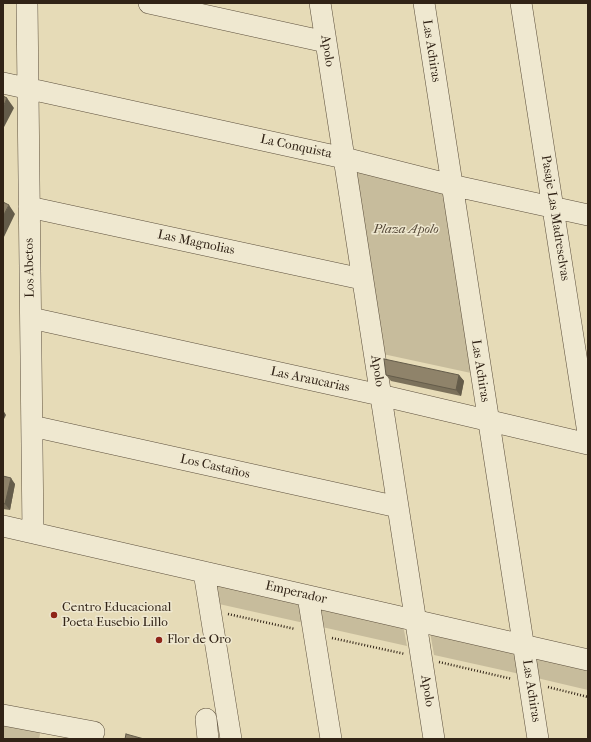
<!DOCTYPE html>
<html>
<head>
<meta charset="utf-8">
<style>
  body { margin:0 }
  #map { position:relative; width:591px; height:742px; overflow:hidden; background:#e6dbb7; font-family:"IM FELL French Canon",serif }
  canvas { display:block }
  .frame { position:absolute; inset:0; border:4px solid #312316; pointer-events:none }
</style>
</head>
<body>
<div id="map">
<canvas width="591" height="742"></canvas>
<div class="frame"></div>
</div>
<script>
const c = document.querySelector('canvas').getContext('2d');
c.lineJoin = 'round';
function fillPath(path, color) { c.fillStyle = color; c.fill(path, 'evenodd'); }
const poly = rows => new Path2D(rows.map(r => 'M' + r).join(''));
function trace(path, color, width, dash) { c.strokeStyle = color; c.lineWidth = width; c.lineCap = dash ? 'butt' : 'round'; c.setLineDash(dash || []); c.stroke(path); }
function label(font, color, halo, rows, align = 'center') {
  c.font = font + ' "IM FELL French Canon",serif'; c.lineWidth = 3; c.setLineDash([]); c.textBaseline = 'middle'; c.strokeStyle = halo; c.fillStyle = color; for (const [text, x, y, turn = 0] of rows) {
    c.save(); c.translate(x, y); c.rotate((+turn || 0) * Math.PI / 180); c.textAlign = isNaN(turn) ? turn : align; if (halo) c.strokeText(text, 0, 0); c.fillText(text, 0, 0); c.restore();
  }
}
const green = poly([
  [353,171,444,190,471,373,383,354],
  [215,581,300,601,304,623,219,604],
  [317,605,403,625,407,646,322,627],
  [430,632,516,652,520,674,434,655],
  [533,656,588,669,588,690,537,678],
  [3,722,41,729,39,739,3,739]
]);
const path = poly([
  [228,614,295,629],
  [332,638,405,654],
  [439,662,512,679],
  [548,687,588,697]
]);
const minor = poly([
  [27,3,33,533],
  [149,3,326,42],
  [320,3,434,739],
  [424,3,538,739],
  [521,3,588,433],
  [3,83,344,158,451,185,588,215],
  [29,207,362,279],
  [31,318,380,395,588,444],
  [32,426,398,507],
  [3,526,588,660],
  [204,572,231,739],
  [308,596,331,739],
  [3,715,94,732],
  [206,719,208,739]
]);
const wall = poly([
  [386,375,459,375,464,381,461,396,391,381],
  [3,476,15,484,10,510,3,509]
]);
const shadedWall = poly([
  [7,98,14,108,3,129,3,107],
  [9,205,15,214,3,239,3,216],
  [459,375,464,381,461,396,456,390],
  [3,410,6,415,3,421],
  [11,478,15,484,10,510,5,504]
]);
const building = poly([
  [3,96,7,98,3,107,3,96],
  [3,202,9,205,3,216,3,202],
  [384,359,459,375,456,390,386,375,384,359],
  [3,476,11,478,5,504,3,503,3,476],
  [126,734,144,739,125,739,126,734]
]);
const markers = [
  [54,615,4,"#8f2418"],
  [159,640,4,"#8f2418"]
];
const streetNames = [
  ["Apolo",327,51,81],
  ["Las Achiras",431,51,81],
  ["La Conquista",296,147,12],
  ["Pasaje Las Madreselvas",555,218,81],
  ["Las Magnolias",196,243,12],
  ["Los Abetos",30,268,-91],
  ["Apolo",377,371,81],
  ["Las Achiras",480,371,81],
  ["Las Araucarias",310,380,12],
  ["Los Castaños",215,467,13],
  ["Emperador",296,593,13],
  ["Apolo",427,691,81],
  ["Las Achiras",531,691,81]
];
const parkNames = [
  ["Plaza Apolo",406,230]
];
const poiNames = [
  ["Centro Educacional",62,608],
  ["Poeta Eusebio Lillo",62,623],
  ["Flor de Oro",167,640]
];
fillPath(green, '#c7bc9c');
trace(minor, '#5e513e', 22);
trace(path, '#312316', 2.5, [1, 2]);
trace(minor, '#efe8d0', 21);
fillPath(wall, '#7b715b');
fillPath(shadedWall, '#645c4a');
fillPath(building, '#8f836a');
trace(building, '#645c4a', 1);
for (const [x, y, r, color] of markers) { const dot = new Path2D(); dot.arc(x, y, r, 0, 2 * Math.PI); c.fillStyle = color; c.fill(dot); trace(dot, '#efe8d0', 1.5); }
label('13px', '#312316', '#efe8d0', streetNames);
label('italic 13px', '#564938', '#efe8d0', parkNames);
label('13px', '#312316', '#efe8d0', poiNames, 'left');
</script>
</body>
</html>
